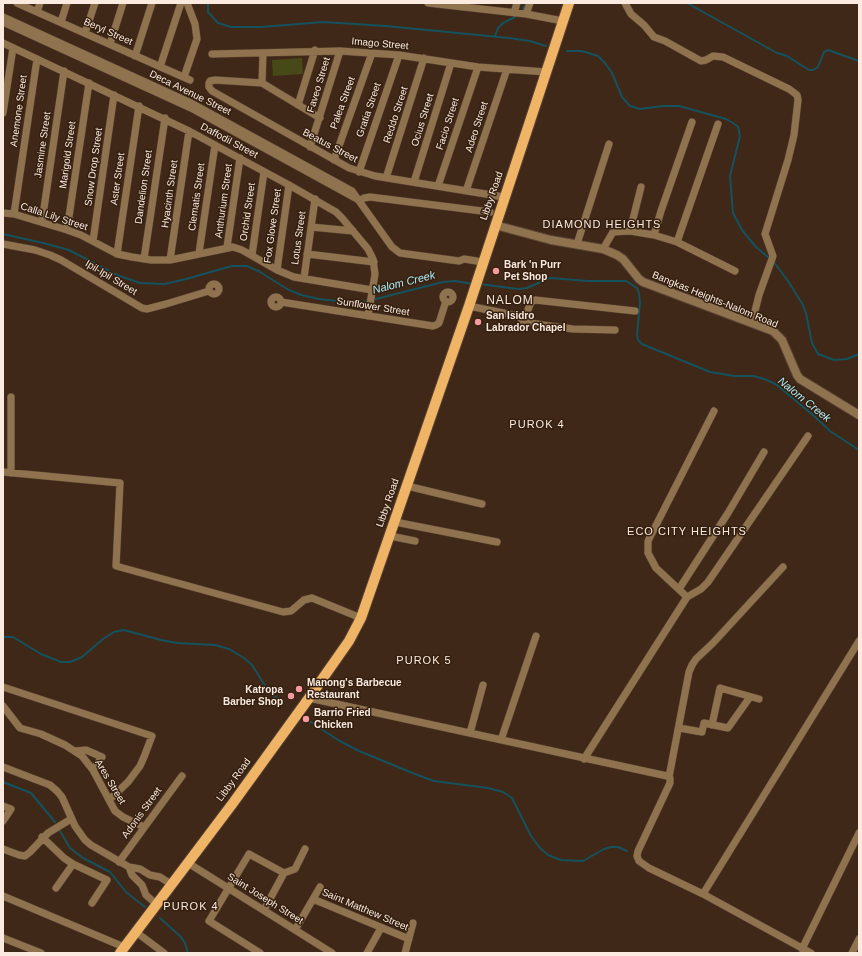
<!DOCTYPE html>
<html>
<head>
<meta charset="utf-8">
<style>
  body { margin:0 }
  #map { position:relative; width:862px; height:956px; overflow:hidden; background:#3f2818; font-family:Arial,sans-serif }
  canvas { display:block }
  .frame { position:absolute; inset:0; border:4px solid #faeae0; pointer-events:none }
</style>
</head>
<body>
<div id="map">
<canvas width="862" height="956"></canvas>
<div class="frame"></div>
</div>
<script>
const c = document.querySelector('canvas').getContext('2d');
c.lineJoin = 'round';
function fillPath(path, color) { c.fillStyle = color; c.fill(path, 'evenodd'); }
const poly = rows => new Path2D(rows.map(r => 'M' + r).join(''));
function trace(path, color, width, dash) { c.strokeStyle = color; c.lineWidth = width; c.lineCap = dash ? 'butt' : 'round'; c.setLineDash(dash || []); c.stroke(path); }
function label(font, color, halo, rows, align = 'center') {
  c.font = font + ' Arial,sans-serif'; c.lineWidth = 3; c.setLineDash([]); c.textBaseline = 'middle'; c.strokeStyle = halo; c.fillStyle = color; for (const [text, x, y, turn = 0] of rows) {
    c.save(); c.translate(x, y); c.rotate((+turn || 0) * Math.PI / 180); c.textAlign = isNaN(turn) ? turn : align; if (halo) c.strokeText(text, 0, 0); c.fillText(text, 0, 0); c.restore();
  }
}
const green = poly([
  [302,58,303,74,273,76,272,60]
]);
const stream = poly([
  [208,3,208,12,218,23,231,27,261,27,323,22,386,26,509,38,530,41,546,46],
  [687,3,777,53,787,56,809,70,813,70,818,67,824,52,828,50,859,61],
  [523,9,526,3],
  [495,36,498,28,503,23,515,17],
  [567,51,582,51,598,56,605,63,612,73,622,97,630,106,640,109,663,106,679,106,726,119,733,123,738,127,740,136,730,176,733,213,742,230,755,246,769,258],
  [3,234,43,243,69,250,117,275,140,283,165,284,186,279,232,266,247,266,260,272,287,289,301,295,319,299,347,302,361,303,368,301],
  [773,261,788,281,803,305,806,313,812,343,818,354,834,360,847,359,859,354],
  [480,284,518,289,527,288,550,278,588,281,626,281,637,288,639,293,640,303,637,335,638,340,642,344,710,372,734,376,754,376,767,380,777,385,814,416,830,431,859,450],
  [372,300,443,282,455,281,473,284],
  [3,637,13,637,41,654,61,662,70,662,82,657,103,639,114,632,124,630,161,640,177,643,215,645,229,649,244,658,252,665,269,692,281,701],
  [309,721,338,740,359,751,415,774,434,781,488,788,503,792,512,798,531,836,540,848,548,855,561,860,583,861,604,849,611,847,618,847,627,851],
  [3,782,31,793,55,822],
  [60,831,70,848,83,858,110,872,126,892,145,907],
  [160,918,181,937,185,943,188,953]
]);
const minor = poly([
  [17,3,190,80],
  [428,3,526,14,563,21],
  [625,3,631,14,644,25,654,37,665,41,701,61,706,60,713,56,723,57,789,89,797,95,798,100,794,135,788,160,765,234,773,256,759,295,752,323],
  [37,12,40,3],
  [514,13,517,3],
  [526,14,530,3],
  [3,17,193,104,352,191,392,247,400,253,459,261,464,259,483,262],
  [3,22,191,108,357,199],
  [61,22,67,3],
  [85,33,95,3],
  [3,43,189,131,289,185,336,212,342,218,368,249,373,259,375,274,368,316],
  [110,44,123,3],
  [212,54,340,51,399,55,478,67,546,72],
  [135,56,152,3],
  [160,67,181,3],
  [184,77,197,39,195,24,187,3],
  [262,83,263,53],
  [298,105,315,50],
  [3,113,13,48],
  [320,118,262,83,215,80,210,81,209,83,209,87,212,91,349,168,375,176,504,197],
  [310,147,340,51],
  [334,160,372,53],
  [359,172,399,55],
  [386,178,424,58],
  [414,182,451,63],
  [438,186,478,67],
  [466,191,507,69],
  [359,201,364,198,370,197,490,212],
  [3,213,14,214,67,230,81,235,117,254,132,257,151,260,170,260,233,247,242,250,277,270,294,277,372,290],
  [14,214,37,59],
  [42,222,64,71],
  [311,227,353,231],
  [67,230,89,83],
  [630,231,641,187],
  [654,235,661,211,692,122],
  [93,241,114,95],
  [677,242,718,124],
  [3,244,35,250,50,255,61,260,142,308,147,309,166,304,209,291],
  [577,244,609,144],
  [227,247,240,158],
  [603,249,613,232,630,231,654,235,677,242,735,271],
  [199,253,215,145],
  [117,254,139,106],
  [307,254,374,262],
  [252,255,264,172],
  [144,259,165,118],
  [170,260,189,131],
  [277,270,289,185],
  [304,278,315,199],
  '209 289a5 5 0 1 1 10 0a5 5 0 1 1-10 0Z',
  '443 297a5 5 0 1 1 10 0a5 5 0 1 1-10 0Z',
  '271 302a5 5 0 1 1 10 0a5 5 0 1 1-10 0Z',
  [281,302,433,326,436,325,439,323,446,301],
  [469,306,523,317,526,315,531,302,535,300,635,311],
  [520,317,521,320,525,322,543,325,573,329,615,330],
  [3,472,120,483,116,566,283,612,291,611,304,600,312,598,361,618],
  [11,473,11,397],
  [407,486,482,504],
  [395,522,497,542],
  [390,536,415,541],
  [679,589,728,513,764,452],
  [687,597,656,568,648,553,648,541,714,411],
  [3,687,152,736,144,757,140,766,128,782,109,800],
  [309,698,667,776,670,778,670,783,638,851,637,856,639,861,649,868,703,894,811,953],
  [3,706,20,728,41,734,65,745,82,756,93,770,115,811,123,817,144,827],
  [712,725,720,688,759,699],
  [679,728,702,732,704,723,728,728,750,697],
  [470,733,483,685],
  [501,740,536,636],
  [75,751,86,750,102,757,93,770],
  [584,759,687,597,701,589,708,582,808,436],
  [3,767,50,785,57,791,62,797,75,826,85,840,91,845,129,867,140,869,150,875,160,877,171,884],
  [669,777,689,672,692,665,696,659,713,643,783,567],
  [3,806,11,809,3,821],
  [42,837,64,858,73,864,107,880,92,903],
  [3,849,19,855,25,856,30,852,48,833,71,819],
  [119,862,182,776],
  [188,863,332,953],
  [129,867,132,875,142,885,146,895,156,904],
  [284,873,295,869,305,849],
  [56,888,73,864],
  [703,894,859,641],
  [3,896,124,947],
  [313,899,409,939],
  [264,910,284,873],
  [295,930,320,887],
  [136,932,164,953],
  [3,938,41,953],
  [802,949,859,833],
  [260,953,209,921,249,854,284,873],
  [367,953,381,928],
  [405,953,413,923],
  [852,953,859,939]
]);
const tertiary = poly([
  [495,225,551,240,603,249,617,255,623,259,639,279,643,282,773,331,782,340,797,375,800,379,859,415]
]);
const primary = poly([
  [120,953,233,803,309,698,349,641,361,618,469,306,569,3]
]);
const markers = [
  [496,271,4,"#f49aa0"],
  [478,322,4,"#f49aa0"],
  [299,689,4,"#f49aa0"],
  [291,696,4,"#f49aa0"],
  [306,719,4,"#f49aa0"]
];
const streetNames = [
  ["Beryl Street",108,32,24],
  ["Imago Street",380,44,5],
  ["Faveo Street",319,85,-73],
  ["Deca Avenue Street",190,93,26],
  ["Palea Street",343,103,-70],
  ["Gratia Street",369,110,-71],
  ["Anemone Street",19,111,-82],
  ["Reddo Street",396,115,-72],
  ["Ocius Street",423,120,-73],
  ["Facio Street",448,124,-72],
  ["Adeo Street",477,127,-72],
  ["Daffodil Street",229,141,28],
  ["Jasmine Street",43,145,-82],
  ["Beatus Street",330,146,28],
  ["Marigold Street",68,155,-82],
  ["Snow Drop Street",94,167,-82],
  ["Aster Street",118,179,-82],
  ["Dandelion Street",144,187,-82],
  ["Hyacinth Street",170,194,-82],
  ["Libby Road",492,196,-71],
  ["Clematis Street",197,197,-82],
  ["Anthurium Street",224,201,-82],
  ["Orchid Street",248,212,-82],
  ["Calla Lily Street",54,217,18],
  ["Fox Glove Street",273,226,-82],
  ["Lotus Street",299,238,-82],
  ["Ipil-Ipil Street",111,278,31],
  ["Bangkas Heights-Nalom Road",715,300,22],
  ["Sunflower Street",373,307,9],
  ["Libby Road",388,503,-71],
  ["Libby Road",234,780,-54],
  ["Ares Street",110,782,59],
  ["Adonis Street",142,813,-54],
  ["Saint Joseph Street",265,899,32],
  ["Saint Matthew Street",365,910,23]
];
const poiNames = [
  ["Bark 'n Purr",504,265],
  ["Pet Shop",504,277],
  ["San Isidro",486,316],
  ["Labrador Chapel",486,328],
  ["Manong's Barbecue",307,683],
  ["Restaurant",307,695],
  ["Katropa",283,690,"right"],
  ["Barber Shop",283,702,"right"],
  ["Barrio Fried",314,713],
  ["Chicken",314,725]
];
const neighbourhoodNames = [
  ["DIAMOND HEIGHTS",602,225],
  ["PUROK 4",537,425],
  ["ECO CITY HEIGHTS",687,532],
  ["PUROK 5",424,661],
  ["PUROK 4",191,907]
];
const waterNames = [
  ["Nalom Creek",404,283,-14],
  ["Nalom Creek",804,400,39]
];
const quarterNames = [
  ["NALOM",510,301]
];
fillPath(green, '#474a18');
trace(stream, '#14525d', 2);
trace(minor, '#594334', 8);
trace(tertiary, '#594334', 10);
trace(primary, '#594334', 12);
trace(minor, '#8f724e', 7);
trace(tertiary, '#8f724e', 8);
trace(primary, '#f0b466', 10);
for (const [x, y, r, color] of markers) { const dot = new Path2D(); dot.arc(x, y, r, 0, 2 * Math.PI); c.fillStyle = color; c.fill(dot); trace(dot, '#351f0e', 1.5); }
label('10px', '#faeae0', '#351f0e', streetNames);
label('bold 10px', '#faeae0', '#351f0e', poiNames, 'left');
c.letterSpacing = '1px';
label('11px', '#faeae0', '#351f0e', neighbourhoodNames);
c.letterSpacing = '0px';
label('italic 11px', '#aeedfa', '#351f0e', waterNames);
c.letterSpacing = '1px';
label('12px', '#faeae0', '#351f0e', quarterNames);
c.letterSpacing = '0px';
</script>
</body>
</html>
